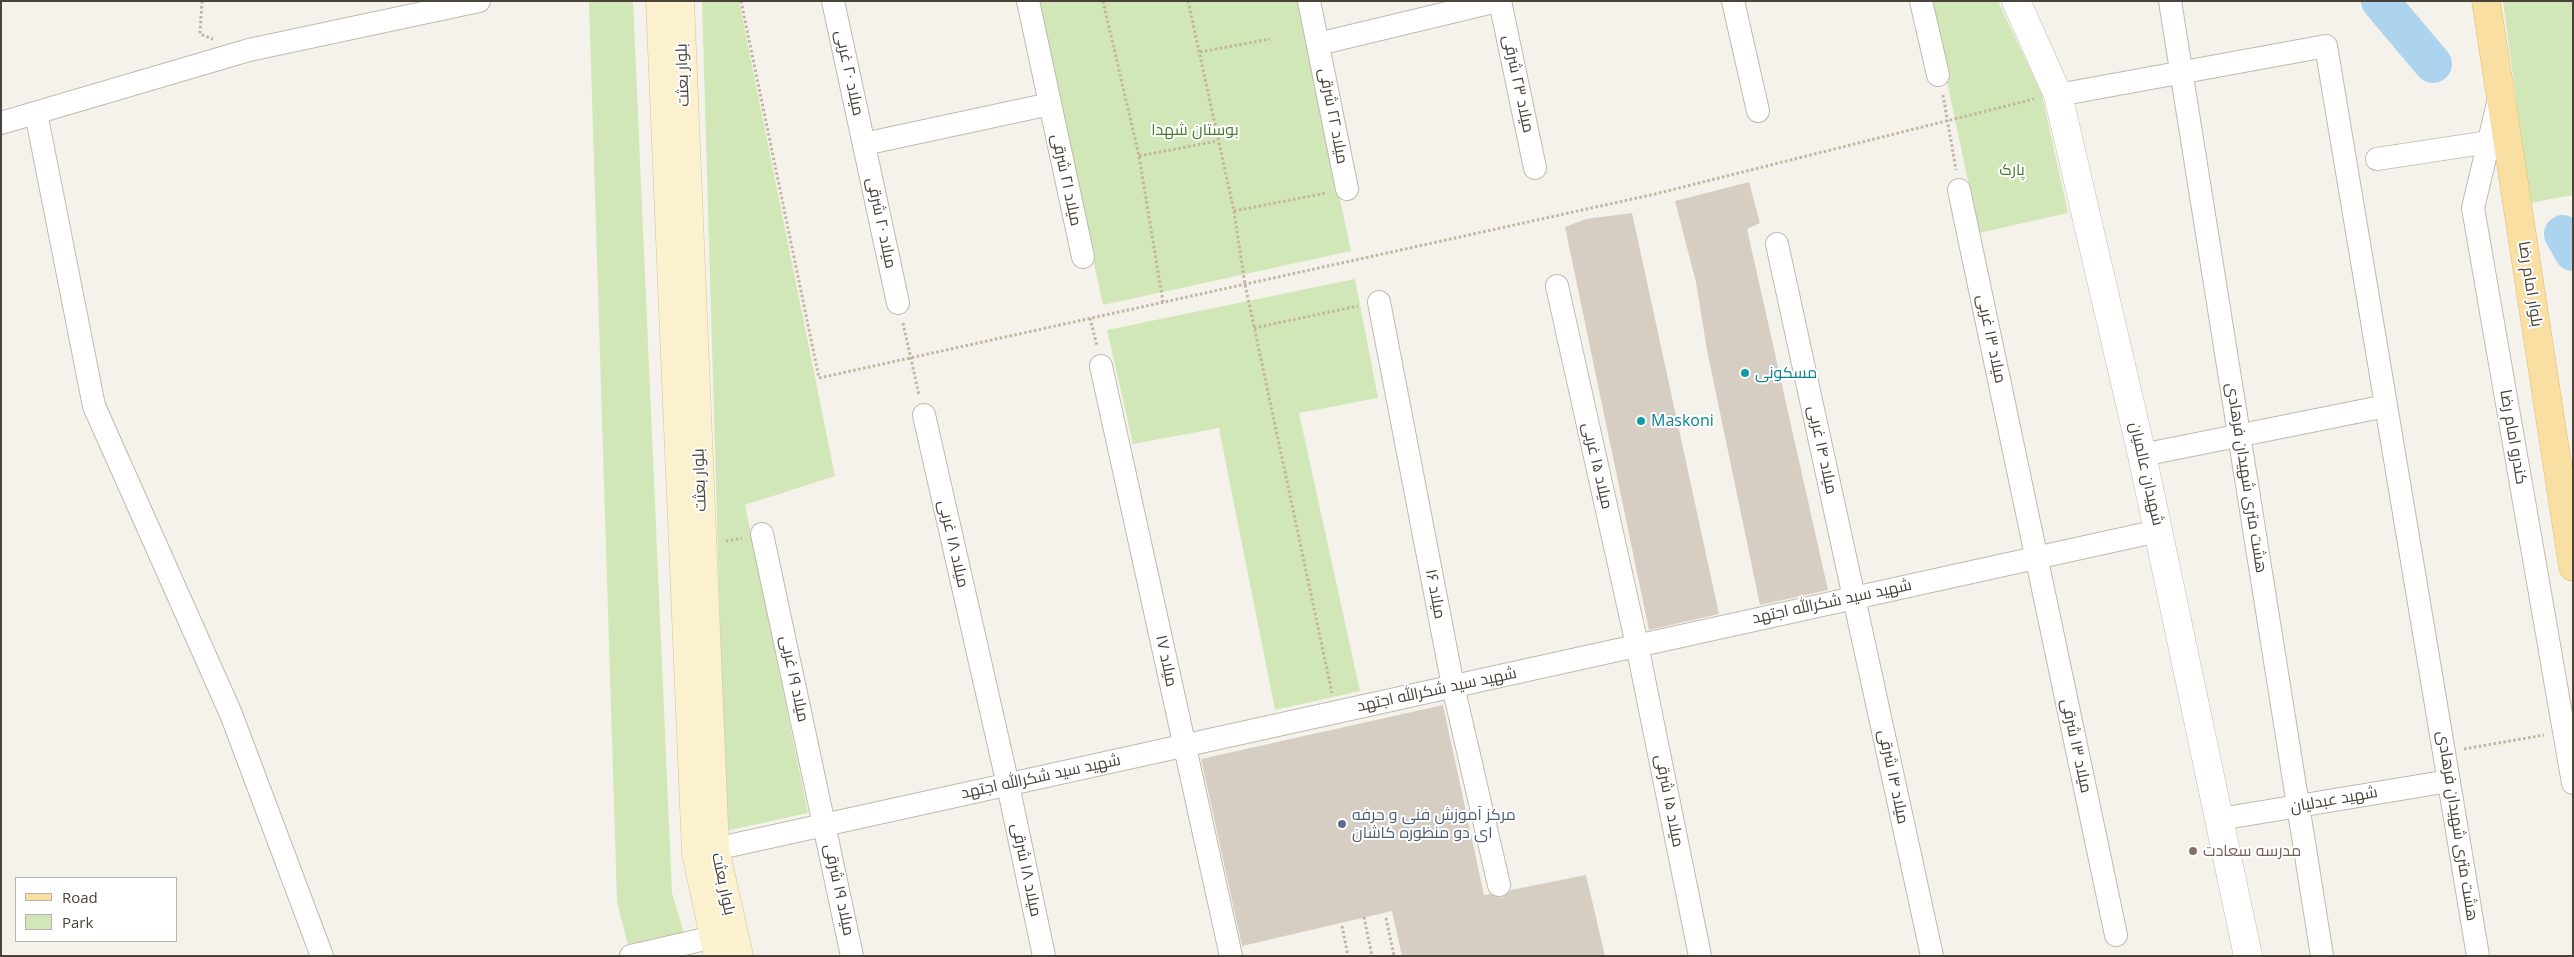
<!DOCTYPE html>
<html>
<head>
<meta charset="utf-8">
<style>
  body { margin:0 }
  #map { position:relative; width:2574px; height:957px; overflow:hidden; background:#f5f2ec; font-family:"Open Sans",sans-serif }
  canvas { display:block }
  .frame { position:absolute; inset:0; border:2px solid #49433a; pointer-events:none }
  .legend { position:absolute; left:15px; top:877px; width:162px; height:65px; box-sizing:border-box; background:#fff; border:1px solid #b6b4b0; margin:0; padding:6px 9px; list-style:none; font-size:15px; color:#49433a }
  .legend li { display:flex; align-items:center; gap:10px; height:25px }
  .legend b { width:25px; border:1px solid #b6b4b0 }
</style>
</head>
<body>
<div id="map">
<canvas width="2574" height="957"></canvas>
<div class="frame"></div>
<ul class="legend">
<li><b style="height:6px;background:#f9dfa1"></b>Road</li>
<li><b style="height:14px;background:#d2e7b7"></b>Park</li>
</ul>
</div>
<script>
const c = document.querySelector('canvas').getContext('2d');
c.lineJoin = 'round';
function fillPath(path, color) { c.fillStyle = color; c.fill(path, 'evenodd'); }
const poly = rows => new Path2D(rows.map(r => 'M' + r).join(''));
function trace(path, color, width, dash) { c.strokeStyle = color; c.lineWidth = width; c.lineCap = dash ? 'butt' : 'round'; c.setLineDash(dash || []); c.stroke(path); }
function label(font, color, halo, rows, align = 'center') {
  c.font = font + ' "Open Sans",Cairo,sans-serif'; c.lineWidth = 4; c.setLineDash([]); c.textBaseline = 'middle'; c.strokeStyle = halo; c.fillStyle = color; for (const [text, x, y, turn = 0] of rows) {
    c.save(); c.translate(x, y); c.rotate((+turn || 0) * Math.PI / 180); c.textAlign = isNaN(turn) ? turn : align; if (halo) c.strokeText(text, 0, 0); c.fillText(text, 0, 0); c.restore();
  }
}
const green = poly([
  [589,1,633,1,672,893,685,936,629,949,617,902],
  [702,1,739,1,835,476,745,505,808,813,726,831],
  [1037,1,1298,1,1351,251,1103,305],
  [1930,1,1998,1,2042,95,2068,213,1979,233],
  [2503,1,2573,1,2573,195,2530,203],
  [1355,279,1378,398,1299,413,1360,691,1275,710,1219,428,1133,444,1107,330]
]);
const river = poly([
  [2380,1,2433,64],
  [2563,234,2573,252]
]);
const building = poly([
  [1749,182,1760,223,1747,229,1828,590,1760,605,1707,350,1696,282,1675,201],
  [1632,213,1719,614,1649,630,1565,227,1586,219],
  [1443,705,1484,895,1490,894,1501,898,1511,890,1586,875,1605,956,1402,956,1392,911,1242,946,1201,759]
]);
const path = poly([
  [202,1,200,34,213,39],
  [741,1,819,378,1655,194,2034,99],
  [1103,1,1139,156,1163,302],
  [1188,1,1234,211,1245,284,1332,693],
  [1200,52,1270,39],
  [1943,95,1956,170],
  [1139,156,1217,141],
  [1234,211,1326,193],
  [1090,318,1097,346],
  [903,323,919,395],
  [1254,328,1358,306],
  [726,541,742,538],
  [2464,749,2544,735],
  [1364,917,1372,956],
  [1386,918,1394,956],
  [1342,926,1348,956]
]);
const minor = poly([
  [833,1,898,303],
  [1028,1,1083,257],
  [1309,1,1347,189],
  [1500,1,1535,168],
  [1733,1,1758,111],
  [1921,1,1938,75],
  [2170,1,2322,956],
  [1318,44,1497,1],
  [2058,95,2326,46,2478,956],
  [2499,99,2473,208,2573,783],
  [36,113,94,406,231,714,322,956],
  [1,123,249,50,479,1],
  [864,144,1050,104],
  [2377,159,2489,142],
  [1959,190,2116,935],
  [1777,244,1932,956],
  [1557,286,1637,645,1700,956],
  [1379,302,1453,686,1499,885],
  [1101,366,1231,956],
  [924,415,1008,785,1044,956],
  [2142,455,2386,406],
  [762,534,852,956],
  [2220,819,2449,781],
  [715,849,2158,531],
  [631,956,714,937]
]);
const tertiary = poly([
  [2016,1,2058,95,2142,455,2248,956]
]);
const secondary = poly([
  [660,1,696,853,718,956],
  [680,1,715,849,739,956]
]);
const primary = poly([
  [2486,1,2573,567]
]);
const markers = [
  [1745,373,5,"#0f9aa8"],
  [1641,421,5,"#0f9aa8"],
  [1342,824,5,"#5c6f8a"],
  [2193,851,5,"#8d6e63"]
];
const streetNames = [
  ["میلاد ۲۰ غربی",849,73,78],
  ["بلوار بعثت",683,75,-92],
  ["میلاد ۲۳ شرقی",1518,84,78],
  ["میلاد ۲۲ شرقی",1333,116,79],
  ["میلاد ۲۱ شرقی",1066,180,78],
  ["میلاد ۲۰ شرقی",881,223,78],
  ["بلوار امام رضا",2530,284,81],
  ["میلاد ۱۳ غربی",1991,339,78],
  ["کندرو امام رضا",2513,437,80],
  ["میلاد ۱۴ غربی",1822,450,78],
  ["میلاد ۱۵ غربی",1597,466,77],
  ["شهیدان عالمیان",2146,474,77],
  ["هشت متری شهیدان فرهادی",2246,478,81],
  ["بلوار بعثت",700,480,-92],
  ["میلاد ۱۸ غربی",953,544,77],
  ["میلاد ۱۶",1435,594,79],
  ["شهید سید شکرالله اجتهد",1832,602,-12],
  ["میلاد ۱۷",1166,661,78],
  ["میلاد ۱۹ غربی",794,679,78],
  ["شهید سید شکرالله اجتهد",1437,690,-12],
  ["میلاد ۱۳ شرقی",2076,746,78],
  ["شهید سید شکرالله اجتهد",1041,777,-12],
  ["میلاد ۱۴ شرقی",1893,777,78],
  ["شهید عبدلیان",2334,800,-10],
  ["میلاد ۱۵ شرقی",1669,801,79],
  ["هشت متری شهیدان فرهادی",2457,826,81],
  ["میلاد ۱۸ شرقی",1026,870,78],
  ["بلوار بعثت",723,884,78],
  ["میلاد ۱۹ شرقی",839,890,78]
];
const parkNames = [
  ["بوستان شهدا",1195,130],
  ["پارک",2012,170]
];
const cultureNames = [
  ["مسکونی",1755,373],
  ["Maskoni",1651,421]
];
const serviceNames = [
  ["مرکز آموزش فنی و حرفه",1352,815],
  ["ای دو منظوره کاشان",1352,833]
];
const educationNames = [
  ["مدرسه سعادت",2203,851]
];
fillPath(green, '#d2e7b7');
trace(river, '#acd4ee', 38);
fillPath(building, '#d6cec2');
trace(minor, '#c0baaf', 24);
trace(tertiary, '#c0baaf', 29);
trace(secondary, '#d2c49e', 29);
trace(primary, '#dfbd70', 29);
trace(path, '#c2b6a0', 3, [2.5, 2.5]);
trace(minor, '#fff', 22);
trace(tertiary, '#fff', 28);
trace(secondary, '#fcf1cf', 28);
trace(primary, '#f9dfa1', 28);
for (const [x, y, r, color] of markers) { const dot = new Path2D(); dot.arc(x, y, r, 0, 2 * Math.PI); c.fillStyle = color; c.fill(dot); trace(dot, '#fff', 2); }
label('16px', '#49433a', '#fff', streetNames);
label('16px', '#4b7a2e', '#fff', parkNames);
label('16px', '#0d838f', '#fff', cultureNames, 'left');
label('16px', '#4e5e75', '#fff', serviceNames, 'left');
label('16px', '#785e54', '#fff', educationNames, 'left');
</script>
</body>
</html>
